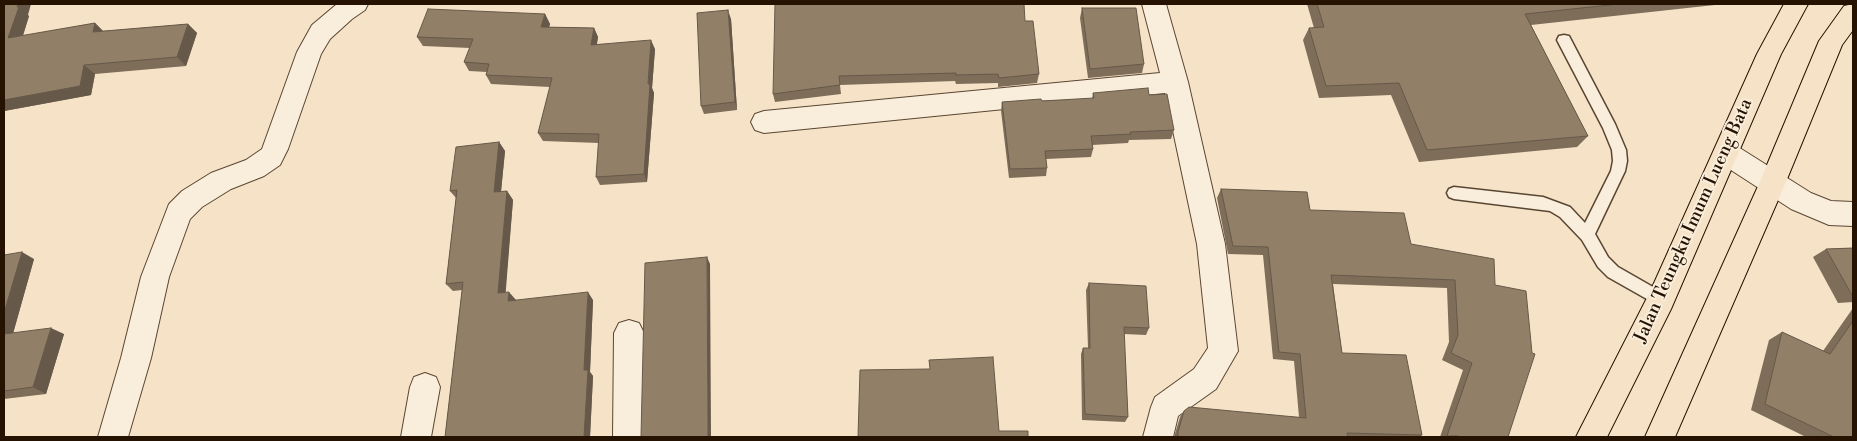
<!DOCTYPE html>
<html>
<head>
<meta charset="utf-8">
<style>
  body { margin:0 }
  #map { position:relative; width:1857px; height:441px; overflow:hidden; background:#f6e3c7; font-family:"Libre Bodoni",serif }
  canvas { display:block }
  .frame { position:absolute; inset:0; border:5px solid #251201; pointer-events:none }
</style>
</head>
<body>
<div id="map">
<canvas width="1857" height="441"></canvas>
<div class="frame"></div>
</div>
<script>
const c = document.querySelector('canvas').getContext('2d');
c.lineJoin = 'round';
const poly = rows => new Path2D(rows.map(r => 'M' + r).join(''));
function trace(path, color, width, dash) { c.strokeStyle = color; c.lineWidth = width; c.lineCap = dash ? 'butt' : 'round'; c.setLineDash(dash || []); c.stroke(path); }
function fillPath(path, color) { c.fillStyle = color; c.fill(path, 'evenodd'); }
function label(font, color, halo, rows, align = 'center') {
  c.font = font + ' "Libre Bodoni",serif'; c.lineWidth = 4; c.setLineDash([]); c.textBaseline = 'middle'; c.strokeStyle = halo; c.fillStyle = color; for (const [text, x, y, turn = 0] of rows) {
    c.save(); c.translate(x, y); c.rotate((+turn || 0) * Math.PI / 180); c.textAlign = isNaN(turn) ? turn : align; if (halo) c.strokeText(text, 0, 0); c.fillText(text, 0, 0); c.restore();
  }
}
const lane = poly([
  [1564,35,1569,36,1615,124,1626,150,1627,161,1625,171,1595,234,1608,257,1618,267,1667,295,1669,300,1667,305,1661,307,1608,277,1598,267,1582,240,1560,217,1550,211,1454,199,1449,197,1447,193,1449,189,1454,187,1543,197,1570,207,1585,223,1611,171,1613,161,1612,150,1603,128,1557,40,1559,36,1564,35]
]);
const street = poly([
  [337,4,368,4,365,10,352,19,330,39,321,54,288,149,280,165,264,176,231,189,202,207,190,219,169,277,151,358,128,437,98,437,121,358,141,277,169,204,182,191,211,173,246,160,262,149,297,52,312,25,337,4],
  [1142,4,1166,4,1188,82,1225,244,1238,351,1216,389,1178,416,1173,437,1143,437,1151,407,1155,397,1194,369,1208,348,1197,244,1165,93,764,133,755,130,751,122,755,114,764,111,1160,73,1142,4],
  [1726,142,1735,145,1811,193,1831,201,1853,202,1853,226,1829,225,1791,209,1717,161,1713,153,1717,145,1726,142],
  [629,320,639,323,644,333,643,437,613,437,614,333,619,323,629,320],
  [425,373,436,377,440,387,431,437,401,437,410,387,414,377,425,373]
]);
const highway = poly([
  [1784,4,1808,4,1781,54,1671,309,1607,437,1576,437,1650,292,1757,54,1784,4],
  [1853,4,1853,30,1842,45,1785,184,1675,437,1645,437,1759,184,1819,41,1844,6,1853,4]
]);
const wall = poly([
  [4,4,29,16,23,36,95,23,103,31,188,24,197,33,186,66,95,74,91,95,4,111],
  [1307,4,1724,4,1531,25,1588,136,1577,147,1419,162,1391,95,1319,98,1303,40,1309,28,1314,28],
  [1082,8,1144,64,1142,73,1088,78,1080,18],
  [545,14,550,24,549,27,594,28,598,37,597,44,655,49,652,88,654,93,647,182,600,185,596,177,599,143,543,141,538,133,550,87,491,84,486,75,487,72,469,71,464,62,470,48,423,46,417,37],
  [731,19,737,110,704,114,701,106],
  [1025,21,1039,74,1037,83,998,87,998,83,956,84,955,81,840,85,841,94,775,102,773,94],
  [1093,93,1149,95,1174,130,1171,139,1129,140,1128,143,1092,145,1093,149,1091,157,1046,159,1047,168,1046,176,1009,178,1001,111,1002,102,1092,99],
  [499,142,505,151,501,192,507,191,513,200,505,293,516,300,515,300,593,300,590,372,593,376,590,437,445,437,462,290,453,291,446,284,456,198,450,191],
  [1221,189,1310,210,1411,244,1495,285,1508,437,1440,437,1463,370,1442,360,1449,342,1447,288,1333,284,1342,353,1422,435,1420,437,1174,437,1180,417,1184,411,1299,417,1294,361,1273,359,1263,255,1228,254,1217,198],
  [1853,248,1853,302,1838,303,1813,257,1826,249],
  [4,255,34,259,13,333,64,334,46,394,4,399],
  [1089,283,1149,328,1146,335,1124,334,1128,417,1125,422,1082,420,1081,354,1083,348,1088,348,1086,290],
  [1853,308,1853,437,1806,437,1751,410,1769,340,1782,332,1823,351]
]);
const shadedWall = poly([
  [18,4,31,4,28,15,29,16,19,47,8,38],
  [728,10,731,19,737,110,735,102],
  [545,14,550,24,546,36,541,27],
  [95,23,105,33,93,32],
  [188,24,197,33,186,66,177,57],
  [594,28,598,37,595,54,591,45],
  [651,40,655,49,652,88,654,93,647,182,644,174],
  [84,65,95,74,91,95,4,111,4,100],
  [499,142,505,151,500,201,494,192],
  [507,191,513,200,505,301,498,293],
  [22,252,34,259,11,341,4,338,4,313],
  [707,257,710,264,711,437,708,437],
  [509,292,516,300,515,309,508,301],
  [588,292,593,300,590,372,593,376,590,437,584,437,584,370],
  [51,328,64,334,46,394,33,387]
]);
const building = poly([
  [4,4,18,4,17,7,19,7,8,38,95,23,93,32,188,24,177,57,84,65,80,86,4,100,4,4],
  [775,4,1024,4,1025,21,1033,21,1039,74,999,78,998,74,956,75,956,73,839,76,840,85,773,94,775,4],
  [1317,4,1619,4,1525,14,1588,136,1427,150,1399,83,1326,86,1309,28,1324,27,1317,4],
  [1082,8,1136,8,1144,64,1090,69,1082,8],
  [428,9,545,14,541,27,594,28,591,45,651,40,648,84,650,84,644,174,596,177,599,134,538,133,552,78,486,75,489,64,464,62,473,39,417,37,428,9],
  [728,10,735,102,701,106,697,13,728,10],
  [1148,88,1149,95,1167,94,1174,130,1130,132,1131,134,1091,136,1093,149,1045,151,1047,168,1010,169,1002,102,1041,99,1042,101,1094,98,1093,93,1148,88],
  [499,142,494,192,507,191,498,293,509,292,508,301,588,292,584,370,588,370,584,437,445,437,463,282,446,284,457,190,450,191,456,147,499,142],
  [1221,189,1307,192,1310,210,1404,213,1411,244,1494,259,1495,285,1526,291,1532,353,1535,354,1508,437,1458,437,1458,436,1447,436,1472,363,1451,353,1458,335,1455,280,1331,275,1342,353,1406,355,1422,435,1347,433,1348,437,1178,437,1178,432,1184,411,1189,407,1306,418,1300,354,1279,352,1268,247,1233,246,1221,189],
  [1853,248,1853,295,1852,295,1826,249,1853,248],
  [22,252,4,313,4,255,22,252],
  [707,257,708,437,641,437,645,263,707,257],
  [1089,283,1146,286,1149,328,1124,327,1128,417,1085,414,1083,348,1090,348,1089,283],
  [1853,321,1853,437,1834,437,1765,404,1782,332,1830,354,1853,321],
  [51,328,33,387,4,391,4,334,51,328],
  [993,357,999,431,1028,431,1028,437,858,437,860,370,930,369,929,360,993,357]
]);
const streetNames = [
  ["Jalan Teungku Imum Lueng Bata",1694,221,-66]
];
trace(lane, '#594632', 3);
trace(street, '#594632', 2);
trace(highway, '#251201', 2);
fillPath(lane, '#f9eddb');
fillPath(street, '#f9eddb');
fillPath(highway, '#f6e3c7');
fillPath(wall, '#7e6d59');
fillPath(shadedWall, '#665949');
fillPath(building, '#927f68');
trace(building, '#665949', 1);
label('18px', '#251201', '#f9eddb', streetNames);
</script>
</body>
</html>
